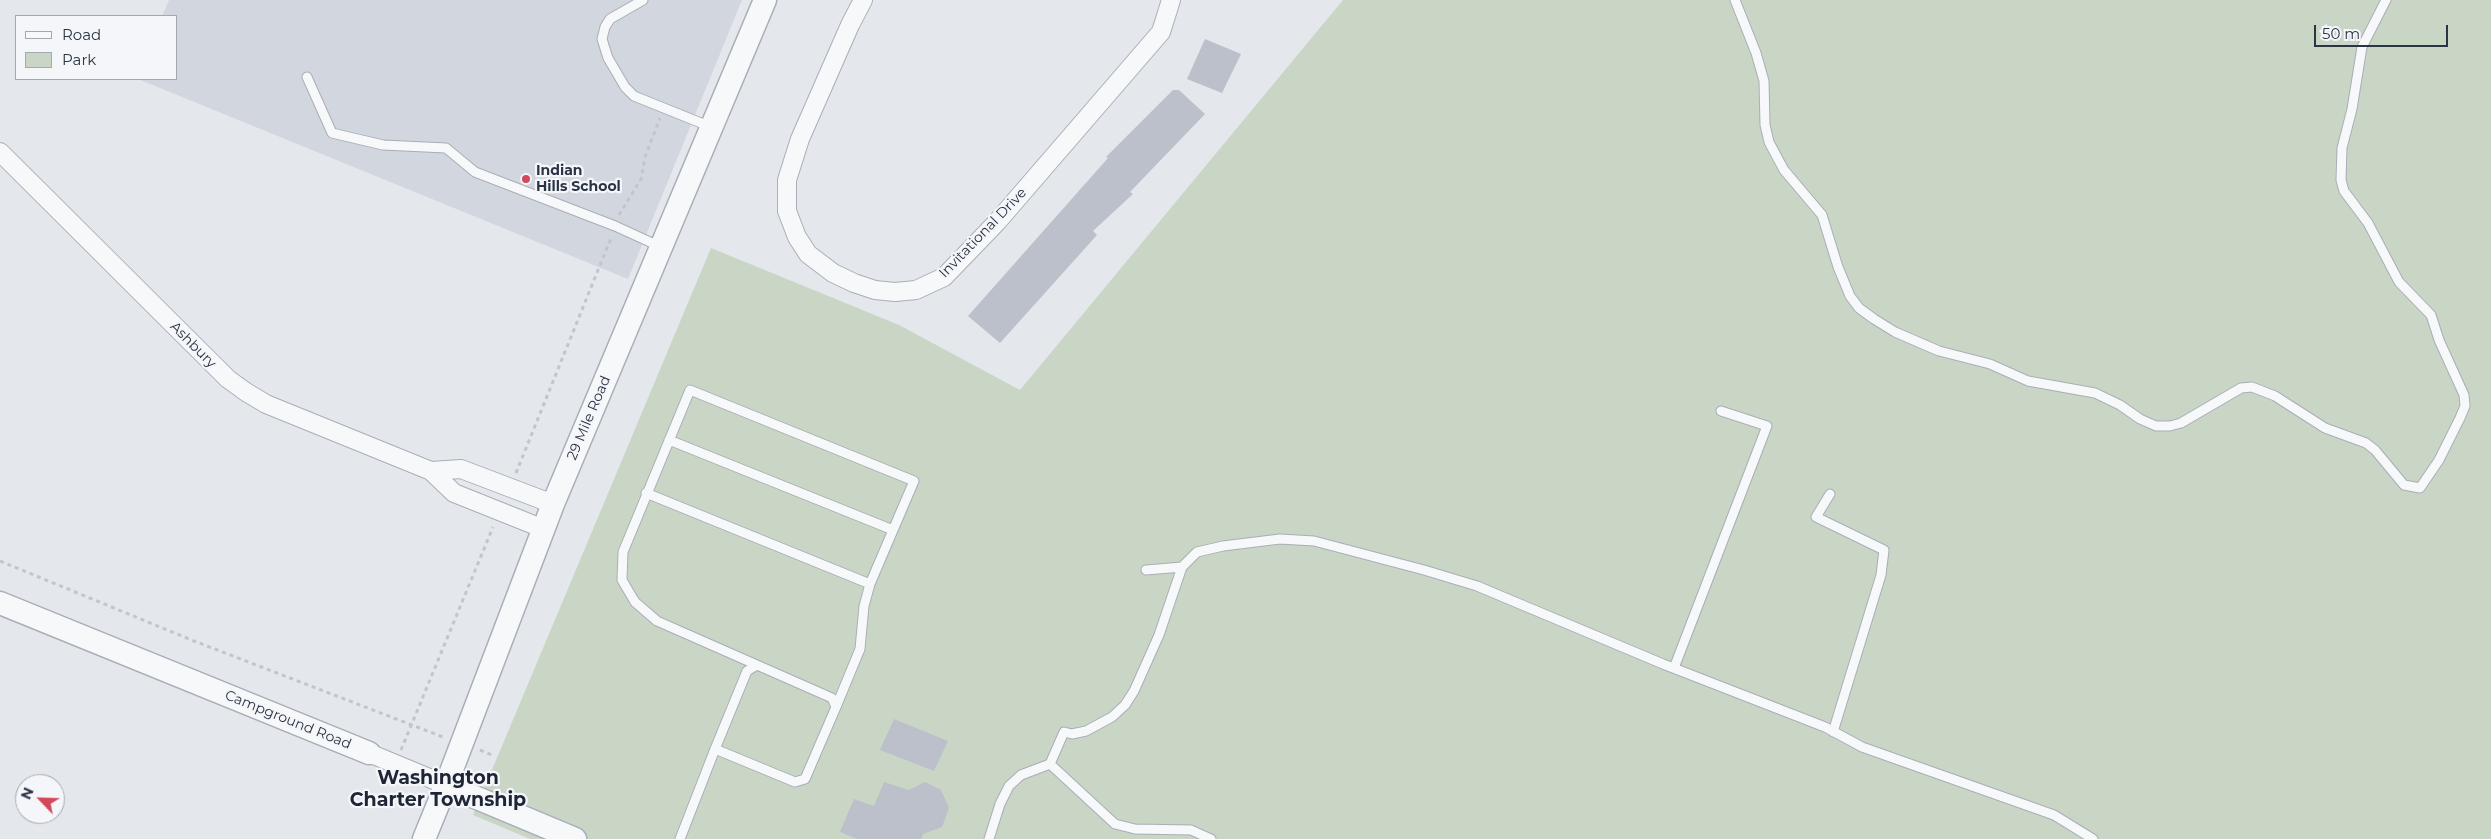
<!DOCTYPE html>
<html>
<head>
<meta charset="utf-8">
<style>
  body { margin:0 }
  #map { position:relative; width:2491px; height:839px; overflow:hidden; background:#e4e7ec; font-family:Montserrat,sans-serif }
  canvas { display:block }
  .legend { position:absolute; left:15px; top:15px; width:162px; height:65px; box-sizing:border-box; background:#f4f6f9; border:1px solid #a4a8b1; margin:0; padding:6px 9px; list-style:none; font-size:15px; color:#2b3445 }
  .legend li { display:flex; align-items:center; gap:10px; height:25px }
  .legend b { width:25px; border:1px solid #a4a8b1 }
  .north { position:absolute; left:15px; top:774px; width:50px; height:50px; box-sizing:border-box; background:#f4f6f9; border:1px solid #a4a8b1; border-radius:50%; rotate:294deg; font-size:14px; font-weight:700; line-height:20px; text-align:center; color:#2b3445 }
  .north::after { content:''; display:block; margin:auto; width:18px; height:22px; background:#d1495b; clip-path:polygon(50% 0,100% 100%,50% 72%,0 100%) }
  .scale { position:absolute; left:2314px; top:25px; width:134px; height:22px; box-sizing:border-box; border:2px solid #2b3445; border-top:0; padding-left:6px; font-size:15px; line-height:18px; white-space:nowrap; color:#2b3445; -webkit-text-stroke:4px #f4f6f9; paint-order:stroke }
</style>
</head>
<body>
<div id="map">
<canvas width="2491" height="839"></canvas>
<ul class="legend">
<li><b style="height:6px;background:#f7f8fa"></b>Road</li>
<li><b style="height:14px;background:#c9d6c5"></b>Park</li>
</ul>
<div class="north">N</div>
<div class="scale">50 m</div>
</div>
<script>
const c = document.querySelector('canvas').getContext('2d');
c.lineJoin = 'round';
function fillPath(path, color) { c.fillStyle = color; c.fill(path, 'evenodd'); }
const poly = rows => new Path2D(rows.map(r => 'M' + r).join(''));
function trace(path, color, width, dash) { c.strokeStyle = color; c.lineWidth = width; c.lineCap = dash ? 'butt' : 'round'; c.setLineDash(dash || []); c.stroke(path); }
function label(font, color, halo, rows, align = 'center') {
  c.font = font + ' Montserrat,sans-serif'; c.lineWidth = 4.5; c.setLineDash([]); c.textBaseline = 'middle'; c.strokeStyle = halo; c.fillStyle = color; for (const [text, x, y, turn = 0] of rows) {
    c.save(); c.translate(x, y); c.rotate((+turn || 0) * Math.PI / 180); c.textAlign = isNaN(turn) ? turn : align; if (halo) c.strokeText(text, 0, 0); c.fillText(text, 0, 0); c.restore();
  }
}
const built = poly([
  [169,0,742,0,628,279,138,79,176,79,176,16,162,16]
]);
const green = poly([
  [1343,0,2491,0,2491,839,530,839,473,815,711,248,899,325,1020,390]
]);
const building = poly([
  [1205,39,1241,54,1222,93,1187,79],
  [1173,90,1179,90,1205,114,1130,192,1133,194,1093,231,1097,235,1000,343,968,316,1108,158,1106,157],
  [894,719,948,741,934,771,880,750],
  [884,782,909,790,925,782,941,790,949,808,942,827,923,834,921,839,857,839,840,832,854,799,874,806]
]);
const path = poly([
  [619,215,641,179,645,157,660,118],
  [516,473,611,238],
  [0,561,194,641,443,737],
  [401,750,493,527],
  [480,750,494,756]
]);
const service = poly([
  [643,0,610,19,605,27,602,39,608,58,625,87,634,96,711,127],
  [1735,0,1756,53,1764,81,1765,125,1769,142,1784,170,1822,215,1838,267,1850,296,1859,308,1874,319,1895,332,1939,351,1990,364,2028,381,2095,393,2120,405,2140,419,2156,426,2170,426,2181,423,2241,388,2252,387,2275,396,2325,428,2366,443,2375,450,2404,485,2420,488,2439,460,2460,418,2465,406,2464,395,2439,340,2431,315,2399,282,2368,223,2344,191,2341,180,2342,148,2352,109,2362,47,2386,0],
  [307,77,332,133,383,145,446,148,475,172,615,226,661,247],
  [669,440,893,530],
  [646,493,870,584],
  [1830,494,1816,517,1884,550,1881,575,1833,732],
  [1146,570,1182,567],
  [757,665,657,621,635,602,622,580,623,552,690,390,914,481,870,584,864,606,860,649,836,707],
  [1674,668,1767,426,1721,411],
  [1050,764,1115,824,1135,829,1191,830,1211,839],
  [680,839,715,749,747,671,757,665,832,698,836,707,805,779,795,782,715,749],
  [989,839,1000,804,1009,786,1021,775,1050,764,1064,732,1072,734,1086,731,1112,717,1125,705,1134,691,1159,635,1182,567,1197,552,1223,546,1280,539,1314,541,1424,570,1477,586,1663,664,1825,727,1862,747,2054,815,2093,839]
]);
const minor = poly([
  [863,0,850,25,800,139,787,180,787,211,797,237,808,254,833,273,854,283,875,290,895,292,916,290,944,277,997,222,1161,32,1171,0],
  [0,152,228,379,246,392,266,404,431,471,454,493,544,529],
  [431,471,461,469,553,504],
  [369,753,446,785]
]);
const tertiary = poly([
  [0,603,369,753],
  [446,785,575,839],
  [424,839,446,785,553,504,765,0]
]);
const markers = [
  [526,179,5,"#d1495b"]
];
const poiNames = [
  ["Indian",536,171],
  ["Hills School",536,187]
];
const streetNames = [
  ["Invitational Drive",983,233,-46],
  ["Ashbury",193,345,45],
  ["29 Mile Road",589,418,-67],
  ["Campground Road",288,720,22]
];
const districtNames = [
  ["Washington",438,778],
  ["Charter Township",438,800]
];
fillPath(built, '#d2d6de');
fillPath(green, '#c9d6c5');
fillPath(building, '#bbc0ca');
trace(service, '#a9aeb7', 11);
trace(minor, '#a9aeb7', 20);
trace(tertiary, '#a9aeb7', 25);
trace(path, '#c2c5cb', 3, [4, 4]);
trace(service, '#f7f8fa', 9);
trace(minor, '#f7f8fa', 18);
trace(tertiary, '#f7f8fa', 22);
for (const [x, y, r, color] of markers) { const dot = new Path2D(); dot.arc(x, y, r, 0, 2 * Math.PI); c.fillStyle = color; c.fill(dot); trace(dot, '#f4f6f9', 2); }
label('bold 14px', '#2b3445', '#f4f6f9', poiNames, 'left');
label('14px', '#2b3445', '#f4f6f9', streetNames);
label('bold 19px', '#1d2536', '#f4f6f9', districtNames);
</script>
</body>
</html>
